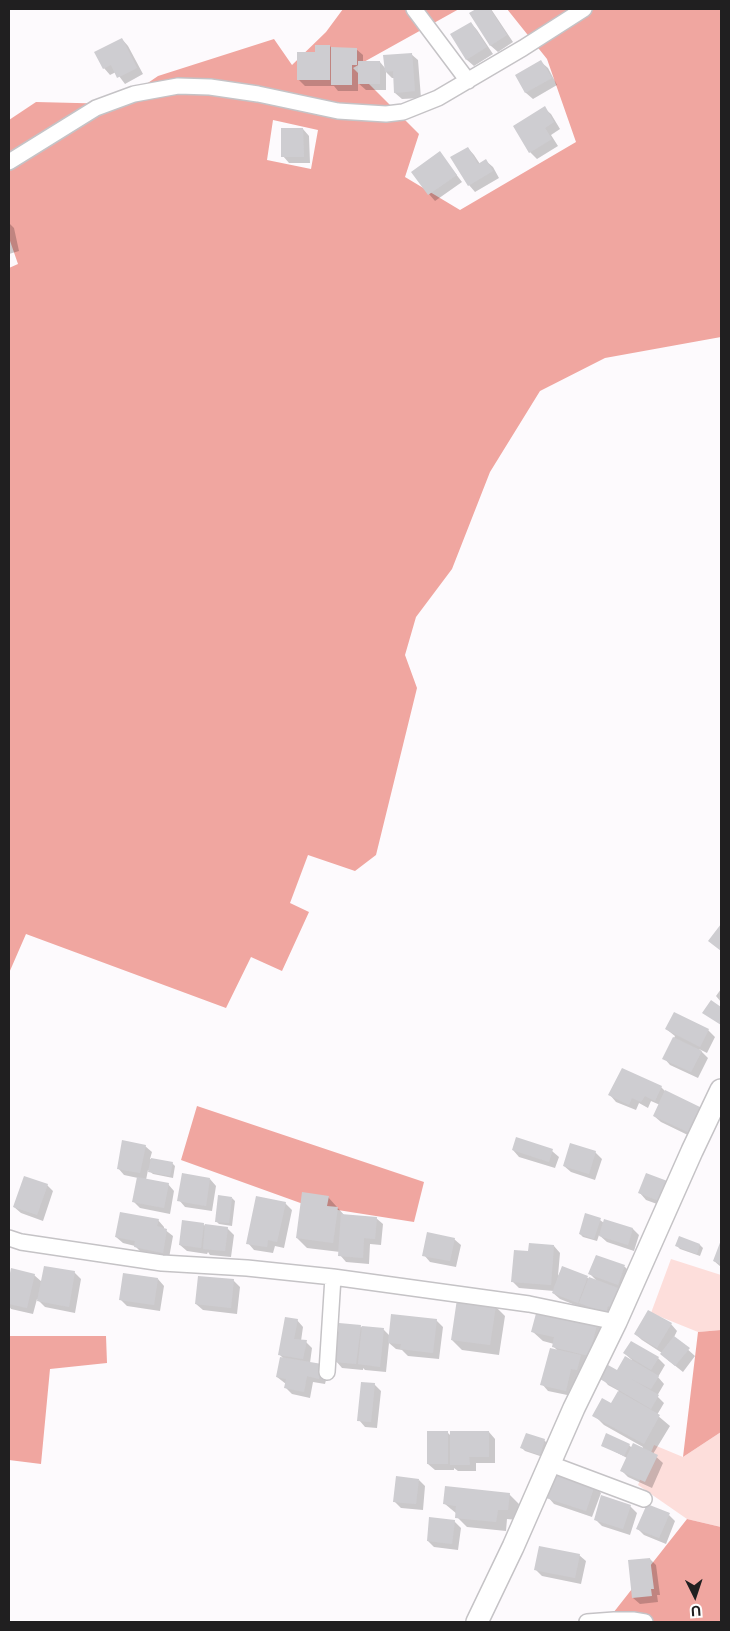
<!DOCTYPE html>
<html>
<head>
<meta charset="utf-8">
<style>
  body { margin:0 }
  #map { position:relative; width:730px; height:1631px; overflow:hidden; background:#fdfafd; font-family:Inter,sans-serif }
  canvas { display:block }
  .frame { position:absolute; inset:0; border:10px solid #201f20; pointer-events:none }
  .north { position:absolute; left:670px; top:1571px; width:50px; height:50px; -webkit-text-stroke:4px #fff; paint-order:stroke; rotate:176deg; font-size:14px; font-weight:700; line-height:20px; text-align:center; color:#201f20 }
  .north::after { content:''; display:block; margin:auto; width:18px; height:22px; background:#201f20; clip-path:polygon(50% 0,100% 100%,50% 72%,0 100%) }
</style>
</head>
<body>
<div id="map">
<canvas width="730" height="1631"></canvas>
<div class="frame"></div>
<div class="north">U</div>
</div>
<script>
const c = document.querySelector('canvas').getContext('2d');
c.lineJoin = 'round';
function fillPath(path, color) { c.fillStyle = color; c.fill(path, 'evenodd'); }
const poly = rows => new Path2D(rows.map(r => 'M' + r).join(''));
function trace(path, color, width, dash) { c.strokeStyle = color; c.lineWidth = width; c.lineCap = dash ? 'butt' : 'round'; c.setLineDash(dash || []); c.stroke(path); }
const green = poly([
  [671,1259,721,1275,721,1330,698,1332,651,1313],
  [721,1432,721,1527,687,1519,638,1485,654,1445,683,1457]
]);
const forest = poly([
  [343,9,459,9,353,68,419,134,405,177,460,210,576,142,547,59,507,9,721,9,721,337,605,358,540,391,490,472,452,569,416,617,405,655,417,688,376,855,355,871,308,855,290,903,309,912,282,971,251,957,226,1008,26,934,9,973,9,268,18,264,9,238,9,120,36,102,117,104,158,76,274,39,292,65,326,32],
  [273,120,318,130,311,169,267,160],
  [197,1106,424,1182,414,1222,306,1205,181,1160],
  [721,1330,721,1432,683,1457,698,1332],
  [9,1336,106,1336,107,1363,50,1369,41,1464,9,1460],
  [687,1519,721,1527,721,1622,606,1622]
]);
const shadow = poly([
  [479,9,491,9,513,42,498,52,491,46,471,14],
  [471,23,477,30,493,54,474,66,467,60,452,35],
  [122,39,128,46,143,74,125,84,116,72,110,75,104,68],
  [330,46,332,49,356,49,363,55,363,62,380,62,385,68,411,54,418,60,421,98,402,99,395,93,394,78,392,78,386,72,386,90,366,90,358,83,358,91,338,91,334,86,305,86,298,79,316,53],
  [541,62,548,68,557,85,533,99,526,93,517,76],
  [544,108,551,114,560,129,551,135,558,146,537,159,530,152,514,126],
  [303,129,309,136,310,163,289,163,283,156],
  [468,148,474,155,480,164,486,161,493,167,499,178,475,192,469,185],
  [440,153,462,182,435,201,429,194],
  [9,223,14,228,19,251,9,254],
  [721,989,721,1002,716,996],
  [666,1029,708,1030,715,1037,707,1053,699,1049,708,1058,698,1078,670,1065,664,1058,675,1036],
  [661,1087,666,1092,696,1139,661,1122,654,1116,660,1105,651,1101,648,1108,639,1103,636,1110,616,1102,610,1095],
  [145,1146,152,1152,150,1159,172,1163,175,1166,173,1178,153,1174,148,1170,146,1180,168,1184,174,1191,170,1214,140,1208,134,1202,138,1178,124,1175,118,1168],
  [513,1150,552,1151,559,1157,555,1168,519,1157],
  [595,1152,602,1159,595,1180,571,1172,564,1166],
  [210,1179,216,1186,212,1211,185,1207,179,1200],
  [669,1183,668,1208,646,1200,640,1193],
  [47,1185,53,1191,43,1221,21,1213,14,1207],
  [328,1197,345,1216,376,1218,383,1224,381,1245,370,1244,369,1264,346,1262,340,1255,340,1252,307,1248,297,1238],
  [232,1198,235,1201,232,1226,219,1224,216,1221],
  [285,1203,292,1210,284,1248,275,1246,273,1253,254,1250,248,1243],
  [158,1220,164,1227,164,1229,173,1236,169,1258,142,1253,135,1246,123,1243,116,1237],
  [600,1220,604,1223,633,1229,639,1235,634,1251,607,1242,599,1235,597,1241,583,1237,580,1234],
  [204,1224,205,1226,227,1228,234,1235,231,1257,210,1255,208,1252,207,1254,187,1251,180,1245],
  [454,1239,461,1245,456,1267,430,1262,424,1255],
  [721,1243,721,1267,714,1261],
  [700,1245,703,1248,700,1256,680,1249,677,1246],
  [554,1246,560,1253,558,1276,562,1268,598,1282,590,1274,596,1256,625,1267,631,1273,612,1319,585,1307,585,1309,560,1299,553,1293,554,1291,519,1288,513,1282,529,1253],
  [12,1270,34,1275,42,1282,74,1272,81,1279,75,1313,45,1307,37,1299,33,1314,11,1309,9,1306,9,1284],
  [158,1279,164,1286,160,1311,127,1306,120,1299],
  [233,1280,240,1287,237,1314,203,1310,196,1304],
  [495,1306,505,1316,499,1355,462,1350,452,1340],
  [297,1320,303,1327,301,1341,306,1342,312,1348,310,1363,328,1372,325,1384,313,1382,310,1398,292,1394,286,1388,286,1384,277,1377,284,1359,279,1354],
  [436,1320,443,1327,439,1359,408,1356,402,1350,396,1349,389,1343,386,1372,365,1370,363,1368,363,1370,342,1368,336,1361,361,1326,363,1329,384,1330,390,1336],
  [597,1322,607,1332,583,1376,577,1375,572,1396,548,1391,542,1384,558,1351,553,1346,554,1344,543,1341,533,1332],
  [671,1324,677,1331,674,1337,695,1356,683,1372,668,1360,662,1353,642,1340,635,1334],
  [624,1353,658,1358,665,1365,658,1377,664,1384,657,1396,664,1403,657,1415,670,1426,653,1454,663,1463,652,1488,628,1477,621,1470,627,1458,602,1445,629,1445,632,1448,642,1449,643,1447,604,1425,594,1415,611,1405,619,1391,608,1385,602,1378,617,1372,632,1360],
  [374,1384,381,1391,377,1428,365,1427,359,1420],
  [447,1432,451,1436,489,1432,495,1439,495,1463,476,1463,476,1471,458,1471,454,1468,454,1470,435,1470,428,1464],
  [544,1440,547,1443,543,1457,525,1451,522,1448],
  [419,1480,425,1486,423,1510,401,1508,394,1501],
  [594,1486,601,1493,592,1517,554,1504,548,1497],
  [509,1494,519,1504,517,1520,507,1519,506,1531,467,1527,457,1517,457,1514,445,1504],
  [630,1506,637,1513,630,1535,602,1526,595,1519],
  [669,1515,675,1521,666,1544,644,1535,638,1529],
  [454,1521,461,1528,458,1550,434,1547,428,1541],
  [579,1555,586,1561,581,1584,542,1576,535,1569],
  [650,1559,656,1565,660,1595,657,1595,658,1602,640,1604,633,1598]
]);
const building = poly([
  [476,9,490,9,507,35,490,46,469,13],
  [471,22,487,47,466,60,450,34],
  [122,38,137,68,117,78,111,65,103,69,94,52],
  [315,45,330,45,330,80,297,80,297,52,315,52],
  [331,47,357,48,357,65,352,65,352,85,331,85],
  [412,53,415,91,394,93,393,71,385,72,383,55],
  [541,60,552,78,525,93,515,75],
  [358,61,380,61,380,84,358,84],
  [545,106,554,122,545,128,552,139,529,153,513,126],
  [281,128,303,128,304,157,281,157],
  [468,147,478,164,486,159,493,171,468,186,450,157],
  [440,151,457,175,428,195,411,172],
  [721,924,721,951,708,941],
  [711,1000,721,1007,721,1025,702,1013],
  [674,1012,709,1029,700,1047,665,1029],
  [673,1037,702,1051,691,1072,662,1059],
  [622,1068,662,1086,655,1101,645,1096,641,1102,632,1098,629,1105,608,1095],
  [665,1090,702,1108,690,1133,653,1116],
  [516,1137,553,1149,549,1162,512,1150],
  [122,1140,146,1145,140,1173,117,1169],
  [570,1143,596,1151,589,1174,563,1166],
  [151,1158,173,1162,170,1176,148,1172],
  [182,1173,210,1178,206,1206,177,1201],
  [646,1173,670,1182,662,1202,638,1193],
  [24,1176,48,1184,37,1215,13,1207],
  [137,1177,169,1183,164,1208,132,1202],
  [302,1192,329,1196,327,1206,338,1207,333,1243,296,1238],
  [218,1195,232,1197,229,1223,215,1222],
  [256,1196,286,1202,277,1242,268,1240,267,1247,246,1244],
  [120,1212,159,1219,157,1226,167,1229,163,1253,134,1247,135,1241,115,1237],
  [585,1213,601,1218,594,1239,579,1234],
  [341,1214,377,1217,375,1239,364,1238,363,1258,338,1256],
  [604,1219,633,1228,628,1245,599,1236],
  [182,1220,204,1223,201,1248,179,1245],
  [205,1224,228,1227,225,1251,203,1249],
  [427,1232,455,1238,450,1261,422,1256],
  [679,1236,700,1244,697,1254,675,1246],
  [721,1240,721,1264,713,1261],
  [529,1243,554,1245,551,1285,511,1282,514,1250,528,1251],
  [596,1255,625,1265,618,1285,588,1274],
  [44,1266,75,1271,69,1307,37,1301],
  [562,1266,588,1276,578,1303,552,1293],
  [11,1268,35,1274,27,1308,9,1304,9,1278],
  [123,1273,158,1278,154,1305,119,1300],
  [198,1276,234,1279,231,1308,195,1304],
  [589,1277,623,1290,616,1309,608,1306,606,1313,579,1303],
  [457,1299,496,1305,490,1345,451,1340],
  [538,1306,598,1321,589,1356,552,1347,554,1337,531,1332],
  [648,1310,672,1323,657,1348,634,1334],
  [391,1314,437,1319,433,1353,400,1349,401,1344,388,1343],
  [285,1317,298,1319,294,1339,307,1340,303,1359,278,1355],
  [339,1323,361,1325,356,1364,335,1362],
  [362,1326,384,1328,380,1367,358,1364],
  [674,1336,690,1348,675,1366,660,1354],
  [631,1341,659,1357,651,1370,623,1353],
  [550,1348,581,1355,577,1370,571,1369,566,1391,540,1385],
  [625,1356,659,1376,651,1389,631,1379,659,1395,651,1409,600,1379,608,1365,617,1370],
  [280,1357,322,1364,319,1379,307,1376,304,1392,284,1388,286,1379,276,1377],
  [361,1382,375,1383,371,1422,357,1421],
  [618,1391,660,1415,644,1444,592,1416,602,1398,611,1403],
  [427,1431,448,1431,448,1464,427,1464],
  [450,1431,489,1431,489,1457,469,1457,470,1465,450,1465],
  [526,1433,545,1439,540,1455,520,1448],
  [606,1433,630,1444,624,1456,601,1446],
  [633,1443,658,1455,645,1482,620,1471],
  [555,1472,595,1485,586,1511,546,1498],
  [396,1476,419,1479,416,1504,393,1502],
  [445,1486,510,1493,508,1510,498,1510,496,1522,455,1518,456,1506,443,1504],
  [601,1495,631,1505,623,1529,594,1520],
  [647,1504,670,1513,659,1538,636,1529],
  [429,1517,455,1520,452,1544,427,1541],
  [539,1546,580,1554,575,1578,534,1570],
  [650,1558,654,1589,651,1589,652,1596,632,1598,628,1560]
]);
const street = poly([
  [414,9,468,81],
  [9,162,96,108,134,94,178,86,210,87,258,94,338,111,386,114,403,112,438,98,523,48,584,9],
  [9,1238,21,1242,162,1263,247,1268,333,1277,529,1304,616,1322],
  [327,1372,333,1277],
  [548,1463,644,1499],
  [587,1622,614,1620,633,1620,645,1622]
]);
const secondary = poly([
  [477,1622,513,1547,574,1408,616,1322,692,1151,721,1090]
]);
fillPath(green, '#fddedb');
fillPath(forest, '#f0a6a0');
fillPath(shadow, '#0003');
fillPath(building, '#cecdd1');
trace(street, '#c5c3c6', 18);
trace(secondary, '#c5c3c6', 24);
trace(street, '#fff', 15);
trace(secondary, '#fff', 21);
</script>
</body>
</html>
